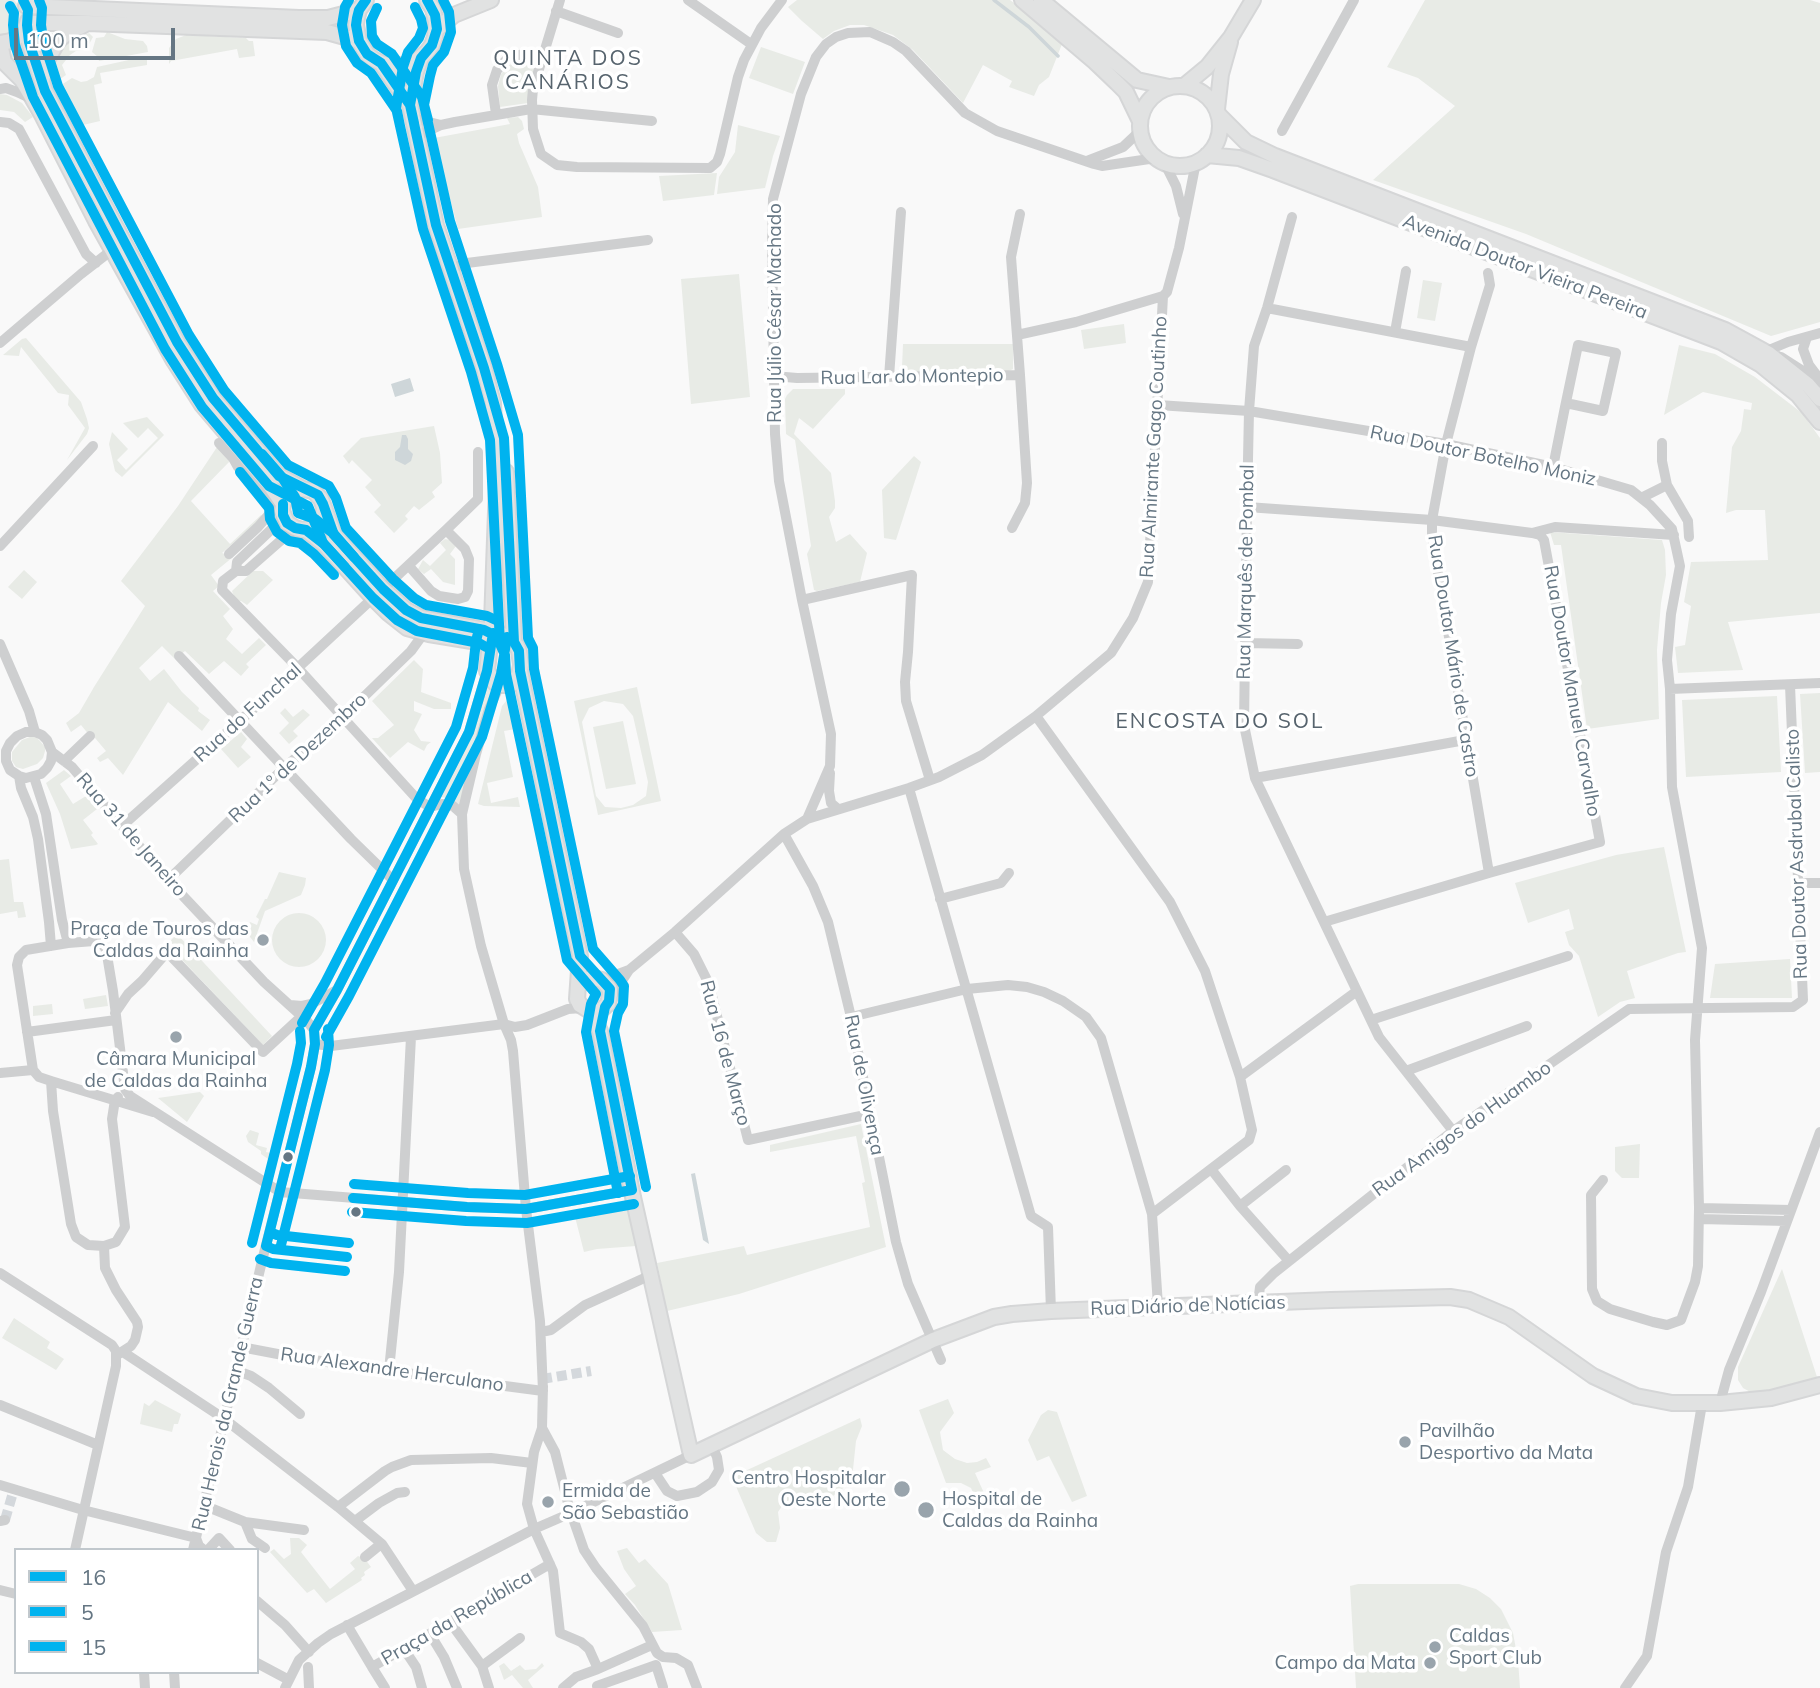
<!DOCTYPE html>
<html>
<head>
<meta charset="utf-8">
<style>
  body { margin:0 }
  #map { position:relative; width:1820px; height:1688px; overflow:hidden; background:#f9f9f9; font-family:Mulish,sans-serif }
  canvas { display:block }
  .legend { position:absolute; left:14px; top:1548px; width:245px; height:126px; box-sizing:border-box; background:#fff; border:2px solid #c1c8cd; margin:0; padding:9px 12px; list-style:none; font-size:21px; color:#657683 }
  .legend li { display:flex; align-items:center; gap:14px; height:35px }
  .legend b { width:35px; border:2px solid #c1c8cd }
  .scale { position:absolute; left:14px; top:28px; width:161px; height:32px; box-sizing:border-box; border:4px solid #657683; border-top:0; padding-left:9px; font-size:21px; line-height:24px; white-space:nowrap; color:#657683; -webkit-text-stroke:5px #fff; paint-order:stroke }
</style>
</head>
<body>
<div id="map">
<canvas width="1820" height="1688"></canvas>
<ul class="legend">
<li><b style="height:9px;background:#00b3ef"></b>16</li>
<li><b style="height:9px;background:#00b3ef"></b>5</li>
<li><b style="height:9px;background:#00b3ef"></b>15</li>
</ul>
<div class="scale">100 m</div>
</div>
<script>
const c = document.querySelector('canvas').getContext('2d');
c.lineJoin = 'round';
function fillPath(path, color) { c.fillStyle = color; c.fill(path, 'evenodd'); }
const poly = rows => new Path2D(rows.map(r => 'M' + r).join(''));
function trace(path, color, width, dash) { c.strokeStyle = color; c.lineWidth = width; c.lineCap = dash ? 'butt' : 'round'; c.setLineDash(dash || []); c.stroke(path); }
function label(font, color, halo, rows, align = 'center') {
  c.font = font + ' Mulish,sans-serif'; c.lineWidth = 7; c.setLineDash([]); c.textBaseline = 'middle'; c.strokeStyle = halo; c.fillStyle = color; for (const [text, x, y, turn = 0] of rows) {
    c.save(); c.translate(x, y); c.rotate((+turn || 0) * Math.PI / 180); c.textAlign = isNaN(turn) ? turn : align; if (halo) c.strokeText(text, 0, 0); c.fillText(text, 0, 0); c.restore();
  }
}
const green = poly([
  [0,0,14,0,20,7,22,14,22,21,14,33,0,38],
  [797,0,1010,0,1034,18,1062,44,1049,77,1039,85,1034,96,1009,87,1012,81,983,65,963,103,913,50,893,35,864,25,850,25,834,31,823,39,802,21,788,7],
  [1425,0,1810,0,1820,3,1820,322,1771,336,1526,234,1373,180,1455,106,1418,78,1387,67],
  [63,30,48,44,39,64,36,38],
  [107,32,125,39,143,41,147,46,148,52,99,61,98,57,92,52,96,38,104,37],
  [89,33,93,37,86,50,76,51,70,55,62,65,66,75,53,84,51,75,53,63,59,51,73,40],
  [186,35,246,38,249,41,253,41,255,56,239,58,237,49,171,61,169,64,169,48,176,39],
  [22,47,38,90,35,92,9,56],
  [761,47,805,62,793,94,749,78],
  [147,56,147,65,100,73,102,83,94,85,100,121,83,125,65,90,57,93,55,89,72,78,81,82,87,81,94,77,97,67],
  [522,61,538,62,528,103,500,107,498,86,501,74,509,65],
  [0,94,7,95,22,103,33,117,25,122,14,112,0,110],
  [518,117,522,121,524,129,517,134,519,143,538,187,542,217,458,229,434,138,510,124,507,118],
  [738,125,780,136,773,156,765,188,717,194,719,177,735,152],
  [717,173,714,195,663,201,659,176],
  [739,274,750,397,691,404,681,279],
  [1423,280,1442,283,1435,321,1417,318],
  [1124,324,1126,343,1084,349,1081,330],
  [26,338,81,402,87,419,89,428,87,434,67,460,85,428,68,405,69,395,58,393,21,347,19,356,3,355,22,339],
  [903,344,1013,344,1013,369,1009,371,905,373,902,367],
  [1679,345,1715,354,1755,377,1802,413,1820,438,1820,613,1728,622,1743,670,1678,673,1675,647,1685,645,1691,606,1684,602,1691,562,1768,560,1765,510,1736,510,1726,513,1732,447,1741,431,1744,409,1751,410,1752,403,1703,392,1664,415],
  [793,389,845,389,845,394,813,429,799,418,794,434,831,473,835,501,835,508,829,517,836,542,850,534,867,553,860,582,817,591,814,590,807,554,811,546,795,440,786,434,785,399,787,395],
  [147,417,164,435,122,477,115,471,109,444,112,432,128,449,117,460,126,470,158,438,148,428,138,438,123,423],
  [434,426,440,453,442,483,432,492,435,497,419,510,414,506,405,516,408,519,394,533,374,512,381,505,365,487,372,480,352,460,349,464,343,456,361,438],
  [217,447,230,461,191,501,230,544,261,515,263,517,222,553,233,557,211,575,219,586,213,591,230,609,223,616,233,629,226,639,242,654,259,638,266,645,246,664,249,667,241,676,224,661,209,674,185,651,175,659,162,646,139,668,150,681,164,669,182,692,199,708,198,711,210,720,202,731,168,702,123,775,108,758,100,762,97,758,106,751,95,738,90,736,81,725,71,732,66,723,79,713,94,687,145,606,121,581,178,506],
  [914,456,921,462,896,540,884,538,882,490],
  [1550,532,1662,540,1665,550,1666,575,1661,603,1657,650,1659,719,1587,729,1561,545,1554,545],
  [445,539,450,540,456,546,450,554,455,559,455,585,443,582,431,569,424,574,418,569,423,560,430,566,446,550,440,543],
  [24,570,37,582,22,599,8,587],
  [253,571,263,571,273,580,247,605,241,601,236,601,232,591],
  [414,660,423,669,421,692,451,703,451,709,434,709,414,701,414,711,422,714,414,730,421,741,431,742,427,745,424,751,408,742,390,758,372,738,378,738,394,725,372,701],
  [485,685,491,691,460,806,447,798,440,797],
  [637,687,661,801,598,815,574,701],
  [604,701,623,704,633,716,648,782,646,796,633,805,621,808,605,807,596,796,582,722,589,708],
  [1820,693,1820,772,1805,773,1800,694],
  [1777,696,1781,772,1686,777,1682,700],
  [507,700,512,700,516,707,521,728,504,731,513,777,487,783,491,803,518,797,520,807,484,806,478,804,502,706],
  [285,708,293,717,303,709,310,715,293,731,298,736,289,744,279,733,289,723,280,713],
  [623,721,636,784,606,789,593,727],
  [241,732,247,739,241,747,251,757,238,768,221,749],
  [30,737,36,737,40,741,45,747,45,751,43,758,37,764,23,769,16,767,12,761,12,752,22,740],
  [64,770,71,776,60,784,73,804,86,796,97,809,83,820,93,833,91,835,98,844,96,845,71,849,60,814,46,783],
  [1664,847,1686,952,1678,953,1627,971,1635,998,1620,1002,1598,1017,1579,956,1569,945,1565,932,1574,929,1569,909,1528,923,1515,883,1616,855],
  [9,859,14,902,23,902,26,917,18,918,17,911,0,914,0,860],
  [279,872,306,878,305,885,301,895,265,911,254,942,246,932,250,922,257,925,259,919,256,917,265,899,267,899],
  '272 940a27 27 0 1 1 54 0a27 27 0 1 1-54 0Z',
  [177,934,272,1036,263,1045,167,944],
  [1790,959,1792,998,1710,998,1715,964],
  [106,995,108,1006,85,1009,83,999],
  [52,1004,53,1014,33,1016,33,1006],
  [200,1092,204,1096,187,1122,158,1098],
  [861,1124,886,1247,739,1294,667,1311,657,1263,744,1246,747,1255,870,1227,862,1183,865,1182,856,1136,770,1152,770,1145],
  [250,1130,259,1133,256,1145,267,1148,266,1152,271,1153,268,1159,261,1154,261,1151,248,1142,246,1136],
  [1640,1144,1639,1178,1622,1178,1615,1171,1615,1147],
  [626,1205,636,1246,597,1249,584,1252,574,1213],
  [1782,1269,1817,1377,1754,1394,1743,1388,1738,1380,1738,1367],
  [14,1318,50,1342,47,1348,64,1359,56,1370,2,1338],
  [948,1399,954,1413,940,1432,943,1450,955,1459,967,1463,977,1462,986,1458,991,1467,975,1473,984,1493,975,1497,971,1488,961,1483,946,1483,919,1410],
  [155,1400,181,1414,178,1424,174,1424,172,1432,140,1424,144,1403,149,1406],
  [1048,1410,1057,1412,1087,1496,1072,1502,1049,1456,1037,1461,1028,1440,1041,1415],
  [860,1418,862,1426,856,1441,852,1479,840,1491,827,1500,801,1495,784,1503,778,1512,780,1528,776,1542,767,1542,756,1533,732,1477],
  [290,1538,299,1538,307,1545,301,1552,330,1589,355,1569,350,1563,358,1556,365,1559,371,1567,364,1572,365,1575,361,1578,362,1580,326,1603,314,1589,307,1593,270,1552,274,1549,284,1559,291,1554],
  [627,1548,639,1563,645,1559,668,1584,682,1630,652,1632,635,1605,625,1594,636,1586,624,1569,617,1551],
  [1358,1584,1459,1584,1476,1589,1490,1598,1501,1609,1513,1633,1518,1660,1520,1688,1356,1688,1350,1586],
  [504,1663,511,1671,520,1665,525,1670,536,1669,542,1663,544,1666,528,1680,533,1688,523,1688,512,1675,504,1680,499,1666]
]);
const water = poly([
  [410,378,414,391,395,397,391,384],
  [402,435,406,435,408,439,408,449,413,454,411,461,405,465,395,460,395,452,400,447],
  [695,1173,709,1244,703,1240,691,1174]
]);
const stream = poly([
  [994,0,1029,27,1058,56]
]);
const minorTunnel = poly([
  [542,1379,591,1371],
  [5,1520,14,1489]
]);
const minor = poly([
  [560,0,533,89,532,100,533,129,541,154,557,165,577,167,710,168,717,162,720,154,738,77,744,60,761,28,782,0],
  [688,0,751,44],
  [556,11,618,33],
  [0,89,6,88,17,92,32,99],
  [496,114,492,85,497,70,508,58,523,54,543,56],
  [413,118,441,125],
  [0,122,9,123,19,129,86,254,96,263],
  [1282,131,1354,0],
  [417,136,441,125,455,122,531,109,652,121],
  [1087,161,1123,147,1140,131],
  [1164,162,1176,186,1183,214],
  [1292,217,1267,308,1254,346,1249,411,1247,507,1244,725,1255,778,1379,1037,1453,1131],
  [450,269,467,263,648,240],
  [1267,308,1471,347],
  [1395,332,1406,271],
  [1017,335,1076,322,1163,296],
  [1807,337,1803,349,1809,365,1818,377],
  [0,343,81,274,112,250],
  [1764,352,1788,342,1820,333],
  [1781,357,1820,382],
  [1020,375,1011,257,1020,214],
  [774,376,797,378,1020,375,1027,483,1025,503,1012,528],
  [889,377,901,212],
  [1158,405,1249,411,1446,444,1553,467,1631,490,1650,505,1672,529,1680,566,1671,614,1667,660,1670,689,1672,787,1702,948,1695,1040,1699,1208,1698,1266,1695,1282,1681,1320,1667,1325,1653,1322,1610,1309,1597,1301,1592,1289,1591,1195,1603,1180],
  [219,443,233,458,238,467,273,506,272,511,258,527,229,554],
  [1662,443,1662,461,1667,485,1688,521,1689,537],
  [1553,467,1565,407,1578,345,1616,353,1603,411,1566,403],
  [1641,498,1667,485],
  [1247,507,1432,520,1532,533,1540,535,1544,540,1600,842,1489,873],
  [1532,533,1555,527,1674,535],
  [0,546,93,446],
  [409,566,431,591,439,596,458,599,465,597,468,591,469,559,465,549,446,530],
  [236,571,223,581,222,590,298,668,417,799,430,807],
  [236,571,237,562,276,525,283,515],
  [236,571,246,571,295,528],
  [383,589,446,530,478,499,478,452],
  [802,600,912,575,908,652,905,682,906,701,930,780],
  [1245,643,1298,644],
  [0,644,29,711,35,732],
  [179,656,351,839,393,880],
  [1670,689,1820,683],
  [1036,716,1170,902,1205,971,1240,1077,1252,1130,1249,1140,1152,1214],
  [26,732,35,732,42,735,47,740,52,752,51,761,47,768,41,774,26,778,19,776,10,770,6,761,6,751,10,743,17,736,26,732],
  [52,752,72,767,168,880,264,982,307,1021,314,1030],
  [64,761,90,736],
  [830,773,829,791,831,803,838,809],
  [19,776,21,788,33,817,38,839,49,922,51,946],
  [34,777,46,814,62,920,68,943],
  [1255,778,1465,740],
  [909,788,1031,1216,1048,1227,1051,1311],
  [430,807,442,804,453,806,462,814],
  [807,819,909,788,939,777,982,755,1036,716,1111,653,1133,618,1148,582,1163,296,1167,292,1179,248,1196,162],
  [122,826,261,702,373,598],
  [784,834,813,886,828,922,851,1017,896,1242,908,1284,941,1360],
  [168,880,284,768,343,717,411,651,424,633],
  [1798,883,1820,883],
  [940,899,1001,883,1009,873],
  [1324,922,1489,873,1432,537,1432,520,1446,444,1471,347,1490,285,1488,273],
  [675,932,694,954,709,984,748,1140,870,1114],
  [602,980,629,970],
  [610,999,629,970,675,932,784,834,807,819,830,766,831,734,802,600,779,481,775,434,774,376,772,245,773,199,801,94,816,57,826,44,836,37,848,33,870,32,893,42,906,51,965,113,997,131,1094,164,1102,166,1156,158],
  [290,1005,302,1006,311,1004,337,990],
  [115,1013,128,994,142,981,167,952,263,1052,302,1016],
  [851,1017,967,989,1008,985,1027,987,1044,992,1063,1001,1086,1017,1101,1038,1152,1214,1158,1306],
  [1371,1020,1568,956],
  [314,1030,337,990,469,732,487,671],
  [27,1032,116,1020],
  [315,1044,331,1046,504,1024,515,1027,527,1025,568,1009,583,1008],
  [1406,1071,1527,1026],
  [0,1073,33,1070],
  [1240,1077,1357,991],
  [51,1081,53,1111,71,1224,76,1237,88,1245,104,1246,116,1242,125,1227,112,1119,115,1100,118,1097],
  [153,1112,51,1081,39,1077,33,1070,17,965,19,957,26,950,68,943,94,941,101,943,106,949,113,991,125,1089,130,1096,280,1192,467,1207,526,1209,632,1190],
  [1211,1169,1240,1206,1289,1261],
  [1240,1206,1286,1170],
  [1699,1208,1791,1210],
  [1699,1219,1787,1221],
  [104,1246,105,1268,116,1290,137,1322,138,1327,135,1340,131,1346,117,1355],
  [0,1273,112,1345,116,1351,116,1366,75,1550],
  [1258,1303,1260,1287,1274,1273,1453,1131,1629,1009,1793,1007,1803,1000,1790,685],
  [541,1332,551,1330,585,1305,651,1275],
  [241,1347,288,1356,353,1366,543,1391,540,1321,526,1209,513,1051,511,1040,504,1024,481,946,464,869,462,814,476,754,489,709,500,685],
  [123,1352,223,1418,338,1507,382,1544,413,1591],
  [235,1370,251,1376,269,1388,300,1414],
  [389,1370,399,1272,411,1037],
  [543,1386,542,1428,534,1452,527,1504,534,1529,553,1571,560,1633,581,1642,589,1649,598,1669],
  [1720,1403,1729,1370,1761,1292,1820,1132],
  [0,1405,98,1445],
  [542,1428,555,1452,569,1507,584,1550,596,1568,643,1626,657,1653,663,1657,676,1658,688,1665,697,1688],
  [655,1473,667,1491,677,1496,697,1492,712,1482,719,1470,717,1457,712,1446],
  [0,1485,83,1510,196,1538,199,1546,204,1550],
  [203,1505,245,1522,304,1530],
  [338,1507,385,1471,392,1467,411,1460,491,1458,532,1463],
  [0,1521,5,1520],
  [355,1521,379,1503,397,1493,405,1492],
  [245,1522,252,1539,265,1548],
  [193,1550,263,1257,311,1067,315,1044,314,1030],
  [208,1550,219,1538,230,1550],
  [365,1557,381,1544],
  [0,1590,16,1594],
  [257,1601,285,1625,309,1652],
  [450,1622,482,1666,489,1688],
  [347,1625,372,1667,550,1564],
  [430,1634,444,1657,457,1688],
  [404,1649,416,1667,422,1688],
  [257,1663,289,1680],
  [482,1666,520,1638],
  [308,1667,309,1688],
  [372,1667,385,1688],
  [144,1672,145,1688],
  [174,1672,175,1688],
  [597,1686,656,1665,663,1687],
  [285,1688,299,1660,318,1643,331,1634,534,1529,571,1513,691,1455],
  [563,1688,576,1677,598,1669,652,1645],
  [1625,1688,1647,1656,1666,1552,1688,1487,1702,1404]
]);
const major = poly([
  [366,0,359,10,357,18,356,25,359,41,367,54,373,59,381,63,394,67,415,62,427,52,432,45,435,37,436,22,433,9,427,0],
  [1022,0,1095,62,1117,83,1126,92,1140,121],
  [1041,0,1137,80,1169,87],
  [26,6,299,18,328,18,359,10],
  [27,23,87,23,327,32,359,41],
  [27,25,29,42,45,91,119,233,177,342,213,398,278,475,303,489],
  [437,29,454,15,491,0],
  [0,43,4,62,22,80,41,113,96,221,174,361,202,405,270,485,283,504],
  [0,43,11,41,19,36,25,29,28,21],
  [381,63,410,105,436,225,484,368,493,403,497,484,492,622,493,633],
  [42,81,46,62,58,41,66,34,84,25],
  '1140 126a40 40 0 1 1 80 0a40 40 0 1 1-80 0Z',
  [1184,86,1207,67,1231,37,1253,0],
  [410,105,416,72,421,58],
  [1217,109,1221,74,1230,42],
  [1219,115,1246,142,1275,156,1725,330,1769,354,1808,385,1820,399],
  [1207,155,1239,158,1273,170,1721,342,1761,365,1798,395,1820,422],
  [506,472,514,642],
  [324,509,322,519,318,524,309,529,302,530,295,528,287,523,282,511,284,500,292,492,303,489,313,491,321,499,334,535,383,589,406,610,421,618,484,630,492,634],
  [306,530,324,544,373,598,388,613,407,628,429,634,490,644],
  [493,633,501,634,510,639,517,646,519,651,521,665,519,675,514,683,508,685,500,685,495,683,487,671,490,644,493,633],
  [520,671,580,956,577,999,580,1005,590,1011,601,1010,608,1004,610,995,610,989,602,980,593,978,587,979,579,986],
  [590,1011,600,1031,633,1197,691,1455,933,1340,994,1317,1012,1314,1051,1311,1331,1300,1450,1297,1469,1300,1509,1317,1593,1376,1636,1396,1672,1403,1720,1403,1771,1398,1820,1385]
]);
const bus1 = poly([
  [23,0,28,10,27,25,29,42,45,91,177,342,213,398,279,476,318,495,323,504,334,535,383,589,406,610,421,618,484,630,492,634],
  [366,0,359,10,357,18,356,25,359,41,367,54,381,63,410,105,414,123],
  [427,0,435,15,437,29,432,45,421,58,416,72,410,105,436,225,484,368,504,438,514,642,519,651,520,671,580,956,610,989,609,1001,605,1007,600,1031,632,1190],
  [283,504,283,515,287,523,295,528,306,530,324,544,345,567],
  [314,1030,337,990,469,732,487,671,493,633],
  [353,1198,467,1207,526,1209,632,1190],
  [266,1246,311,1067,315,1044,314,1030],
  [266,1246,273,1249,347,1257]
]);
const bus2 = poly([
  [349,0,345,7,342,25,346,46,357,63,371,73,397,111,400,126],
  [10,6,14,13,13,25,15,45,33,97,165,349,202,407,269,486,308,506,323,543,373,598,397,620,417,631,479,643,486,647],
  [415,7,421,19,423,28,419,38,408,52,403,67,396,108,423,229,471,372,490,440,500,644,505,655,506,674,567,960,596,994,591,1004,586,1032,618,1193],
  [240,472,269,508,270,519,277,532,289,541,300,543,314,554,334,575],
  [326,1037,349,996,482,737,501,674,507,637],
  [352,1212,466,1221,527,1223,634,1204],
  [280,1249,325,1070,329,1045,328,1029],
  [260,1259,271,1263,345,1271]
]);
const bus3 = poly([
  [39,0,42,8,41,25,43,39,58,86,189,335,224,390,288,465,329,486,336,498,346,528,393,579,414,598,426,605,487,616,498,621],
  [443,0,449,12,451,32,444,52,433,65,430,76,424,105,450,221,497,364,518,435,528,638,533,648,534,669,593,949,620,980,624,986,623,1004,618,1013,614,1031,646,1187],
  [377,8,371,21,372,36,377,44,392,54,422,97,428,120],
  [262,454,281,476,295,497,298,513,315,519,334,534,354,557],
  [302,1023,325,983,456,727,473,668,476,641,479,629],
  [354,1184,468,1193,525,1195,630,1176],
  [272,1233,277,1235,349,1243],
  [252,1243,297,1064,301,1043,300,1031]
]);
const markers = [
  [263,940,7,"#99a4ac"],
  [176,1037,7,"#99a4ac"],
  [288,1157,6,"#657683"],
  [356,1212,6,"#657683"],
  [1405,1442,7,"#99a4ac"],
  [902,1489,9,"#99a4ac"],
  [548,1502,7,"#99a4ac"],
  [926,1510,9,"#99a4ac"],
  [1435,1647,7,"#99a4ac"],
  [1430,1663,7,"#99a4ac"]
];
const streetNames = [
  ["Avenida Doutor Vieira Pereira",1525,267,21],
  ["Rua Júlio César Machado",775,313,-90],
  ["Rua Lar do Montepio",912,377,-1],
  ["Rua Almirante Gago Coutinho",1154,447,-87],
  ["Rua Doutor Botelho Moniz",1483,456,12],
  ["Rua Marquês de Pombal",1246,572,-89],
  ["Rua Doutor Mário de Castro",1453,656,81],
  ["Rua Doutor Manuel Carvalho",1572,691,80],
  ["Rua do Funchal",248,713,-42],
  ["Rua 1º de Dezembro",298,758,-43],
  ["Rua 31 de Janeiro",131,835,49],
  ["Rua Doutor Asdrubal Calisto",1797,854,-92],
  ["Rua 16 de Março",725,1053,75],
  ["Rua de Olivença",864,1085,79],
  ["Rua Amigos do Huambo",1462,1129,-36],
  ["Rua Diário de Notícias",1188,1306,-2],
  ["Rua Alexandre Herculano",392,1370,8],
  ["Rua Herois da Grande Guerra",228,1404,-77],
  ["Praça da República",457,1618,-30]
];
const poiNames = [
  ["Praça de Touros das",249,929,"right"],
  ["Caldas da Rainha",249,951,"right"],
  ["Câmara Municipal",176,1059,"center"],
  ["de Caldas da Rainha",176,1081,"center"],
  ["Pavilhão",1419,1431],
  ["Desportivo da Mata",1419,1453],
  ["Centro Hospitalar",886,1478,"right"],
  ["Oeste Norte",886,1500,"right"],
  ["Ermida de",562,1491],
  ["São Sebastião",562,1513],
  ["Hospital de",942,1499],
  ["Caldas da Rainha",942,1521],
  ["Caldas",1449,1636],
  ["Sport Club",1449,1658],
  ["Campo da Mata",1416,1663,"right"]
];
const neighbourhoodNames = [
  ["QUINTA DOS",568,59],
  ["CANÁRIOS",568,83],
  ["ENCOSTA DO SOL",1220,722]
];
fillPath(green, '#e8ebe6');
fillPath(water, '#ced6d9');
trace(stream, '#ced6d9', 3.5);
trace(minorTunnel, '#d4d8dc', 10, [10, 5]);
trace(major, '#d5d6d7', 18);
trace(minor, '#cecfd0', 10);
trace(major, '#e1e2e2', 14);
trace(bus1, '#00b3ef', 10);
trace(bus2, '#00b3ef', 10);
trace(bus3, '#00b3ef', 10);
for (const [x, y, r, color] of markers) { const dot = new Path2D(); dot.arc(x, y, r, 0, 2 * Math.PI); c.fillStyle = color; c.fill(dot); trace(dot, '#fff', 2.5); }
label('19px', '#657683', '#fff', streetNames);
label('19px', '#657683', '#fff', poiNames, 'left');
c.letterSpacing = '2px';
label('21px', '#57646e', '#fff', neighbourhoodNames);
c.letterSpacing = '0px';
</script>
</body>
</html>
